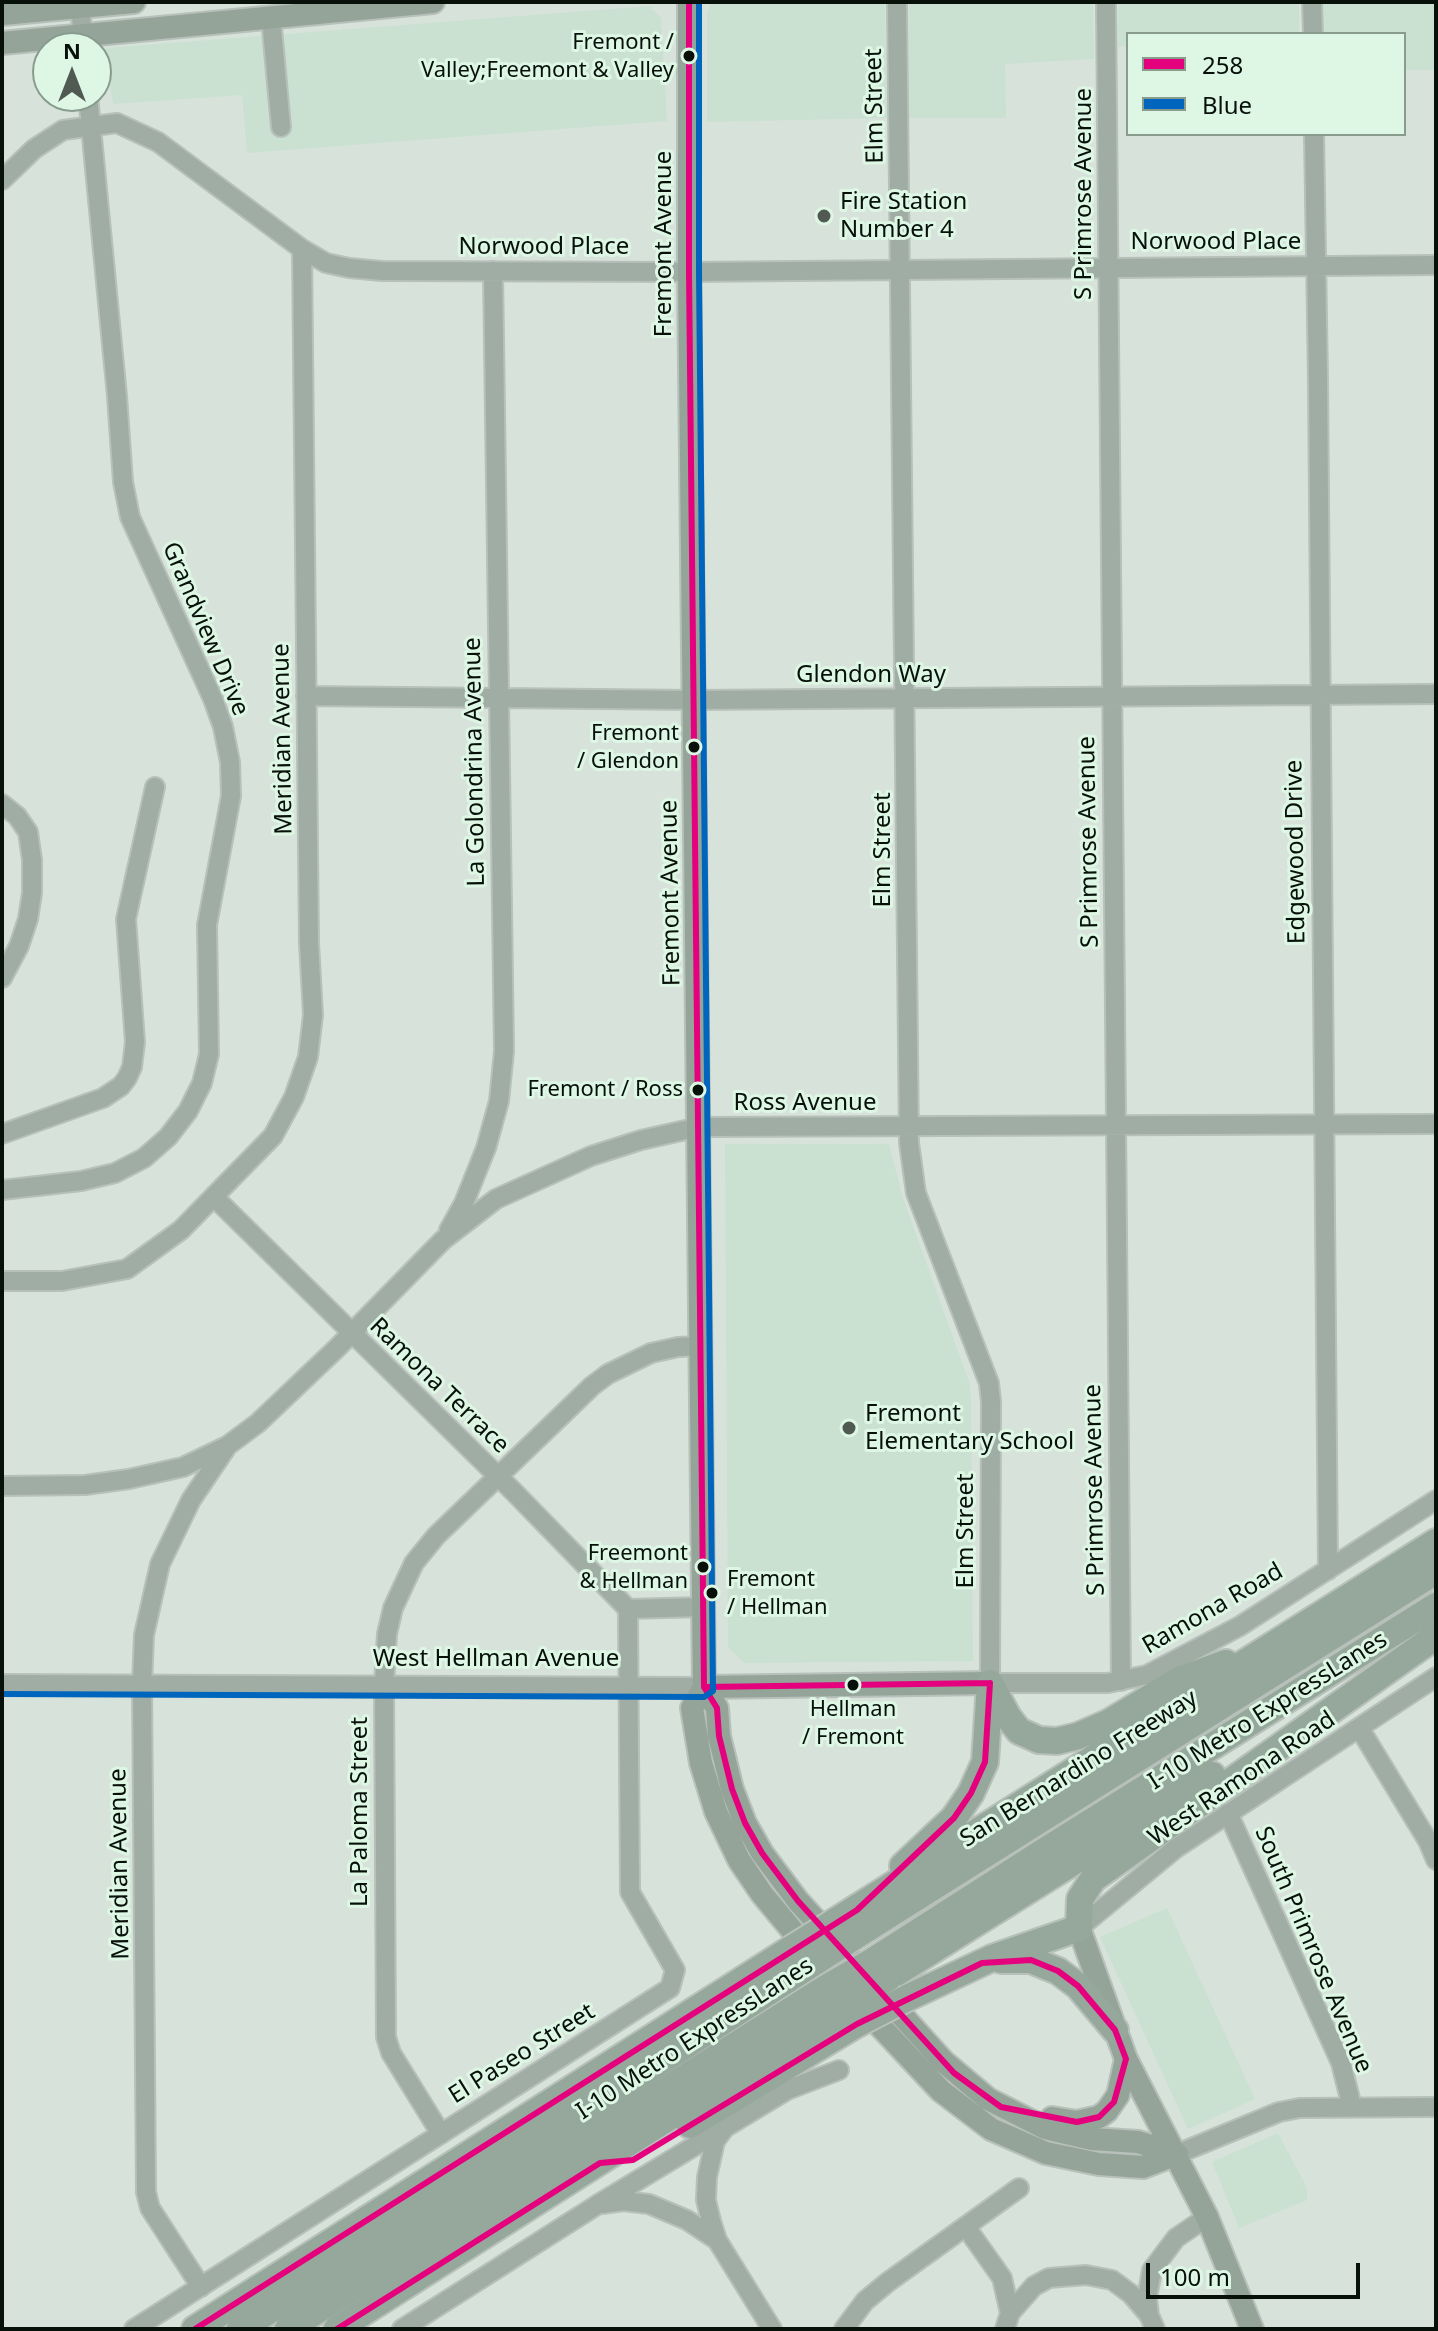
<!DOCTYPE html>
<html>
<head>
<meta charset="utf-8">
<style>
  body { margin:0 }
  #map { position:relative; width:1438px; height:2331px; overflow:hidden; background:#d7e3da; font-family:"Noto Sans",sans-serif }
  canvas { display:block }
  .frame { position:absolute; inset:0; border:4px solid #08100a; pointer-events:none }
  .legend { position:absolute; left:1126px; top:32px; width:280px; height:104px; box-sizing:border-box; background:#def7e4; border:2px solid #889b8d; margin:0; padding:10px 14px; list-style:none; font-size:24px; color:#08100a }
  .legend li { display:flex; align-items:center; gap:16px; height:40px }
  .legend b { width:40px; border:2px solid #889b8d }
  .north { position:absolute; left:32px; top:32px; width:80px; height:80px; box-sizing:border-box; background:#def7e4; border:2px solid #889b8d; border-radius:50%; rotate:0deg; font-size:22px; font-weight:700; line-height:32px; text-align:center; color:#08100a }
  .north::after { content:''; display:block; margin:auto; width:28px; height:36px; background:#505a53; clip-path:polygon(50% 0,100% 100%,50% 72%,0 100%) }
  .scale { position:absolute; left:1146px; top:2263px; width:214px; height:36px; box-sizing:border-box; border:4px solid #08100a; border-top:0; padding-left:10px; font-size:24px; line-height:28px; white-space:nowrap; color:#08100a; -webkit-text-stroke:6px #def7e4; paint-order:stroke }
</style>
</head>
<body>
<div id="map">
<canvas width="1438" height="2331"></canvas>
<div class="frame"></div>
<ul class="legend">
<li><b style="height:10px;background:#e5007d"></b>258</li>
<li><b style="height:10px;background:#0065bd"></b>Blue</li>
</ul>
<div class="north">N</div>
<div class="scale">100 m</div>
</div>
<script>
const c = document.querySelector('canvas').getContext('2d');
c.lineJoin = 'round';
function fillPath(path, color) { c.fillStyle = color; c.fill(path, 'evenodd'); }
const poly = rows => new Path2D(rows.map(r => 'M' + r).join(''));
function trace(path, color, width, dash) { c.strokeStyle = color; c.lineWidth = width; c.lineCap = dash ? 'butt' : 'round'; c.setLineDash(dash || []); c.stroke(path); }
function label(font, color, halo, rows, align = 'center') {
  c.font = font + ' "Noto Sans",sans-serif'; c.lineWidth = 6; c.setLineDash([]); c.textBaseline = 'middle'; c.strokeStyle = halo; c.fillStyle = color; for (const [text, x, y, turn = 0] of rows) {
    c.save(); c.translate(x, y); c.rotate((+turn || 0) * Math.PI / 180); c.textAlign = isNaN(turn) ? turn : align; if (halo) c.strokeText(text, 0, 0); c.fillText(text, 0, 0); c.restore();
  }
}
const built = poly([
  [711,2,885,2,887,118,707,122,707,12],
  [909,2,1093,2,1094,59,1005,64,1006,118,909,118],
  [1118,2,1299,2,1299,34,1128,34,1128,46,1118,47],
  [1323,2,1436,2,1436,70,1404,70,1404,34,1324,34],
  [650,6,661,18,667,121,247,153,242,95,113,104,105,48],
  [725,1144,889,1144,902,1195,969,1382,971,1396,973,1661,744,1663,728,1647],
  [1167,1908,1255,2099,1188,2129,1100,1937],
  [1278,2133,1307,2188,1307,2200,1239,2228,1212,2162]
]);
const minor = poly([
  [897,2,909,1143,916,1193,989,1383,991,1402,990,1683,1108,1683,1147,1675,1240,1626,1436,1500],
  [1106,2,1121,1681],
  [1312,2,1313,34],
  [80,7,84,48],
  [271,18,281,127],
  [1314,134,1318,380,1328,1570],
  [2,180,34,149,63,130,117,123,158,142,302,249,326,263,349,268,382,271,689,272,1436,265],
  [306,696,694,700,1436,694],
  [2,804,17,816,28,832,32,860,32,893,28,919,19,946,2,978],
  [2,1134,103,1098,121,1086,127,1078,132,1067,135,1042,126,919,155,787],
  [2,1190,81,1181,115,1173,144,1158,168,1137,188,1111,202,1083,209,1054,207,925,231,796,230,762,223,727,213,699,130,517,123,482,117,396,88,96],
  [214,1197,513,1491,628,1609,703,1607],
  [449,1230,464,1203,486,1148,499,1101,504,1051,493,271],
  [2,1281,62,1281,127,1269,181,1230,273,1136,294,1097,308,1057,313,1015,309,943,302,249],
  [2,1486,85,1485,129,1479,183,1467,227,1446,258,1423,338,1347,443,1240,496,1199,591,1156,641,1140,699,1127,1436,1124],
  [2,1684,704,1687],
  [1360,1729,1428,1841,1436,1860],
  [1228,1813,1341,2063,1352,2107],
  [1079,1928,1176,1848,1436,1677],
  [724,2129,715,2141,707,2177,706,2200,711,2221,717,2240,772,2329],
  [441,2134,391,2053,386,2037,384,1685,387,1634,393,1608,414,1563,436,1536,592,1386,608,1374,651,1353,678,1347,701,1346],
  [1177,2154,1279,2112,1300,2108,1436,2107],
  [602,2204,623,2201,649,2204,687,2220,717,2240],
  [966,2227,1002,2278,1010,2313],
  [201,2287,150,2208,146,2192,142,1684,144,1635,160,1564,191,1500,226,1448],
  [1149,2315,1147,2298,1152,2270,1176,2238,1207,2217],
  [134,2329,670,1988,675,1970,630,1892,628,1609],
  [402,2329,597,2205,787,2090,839,2070],
  [844,2329,865,2301,888,2282,1019,2188],
  [1005,2329,1010,2313,1034,2286,1049,2278,1086,2275,1112,2280,1131,2294,1149,2315,1155,2329]
]);
const major = poly([
  [689,2,689,272,704,1687,717,1708,719,1736,732,1789,745,1823,762,1853,798,1901,944,2062,988,2099,1045,2128,1092,2139,1138,2142,1177,2154],
  [2,14,134,2],
  [2,43,433,2],
  [704,1687,692,1708,701,1763,716,1812,739,1860,762,1894,806,1947,941,2091,991,2129,1046,2153,1099,2164,1143,2167,1177,2154],
  [704,1687,990,1683],
  [1079,1928,1126,2059,1207,2217,1252,2329],
  [1052,2118,1077,2122,1099,2117,1107,2111,1118,2095,1126,2059]
]);
const highway = poly([
  [990,1683,1008,1717,1019,1731,1039,1740,1057,1741,1078,1736,1108,1723,1179,1680,1226,1663],
  [903,1866,954,1818,971,1793,985,1762,990,1684],
  [836,1921,1436,1542],
  [852,1938,1436,1571],
  [1001,1960,1031,1960,1058,1971,1078,1986,1115,2030],
  [873,1961,1040,1854,1436,1606],
  [888,1978,1212,1775],
  [907,1998,992,1958,1079,1928,1080,1899,1093,1879,1436,1636],
  [690,2125,857,2024],
  [195,2329,791,1949],
  [240,2329,532,2145,807,1967],
  [288,2329,826,1988],
  [337,2329,843,2006]
]);
const highwayBridge = poly([
  [791,1949,836,1921],
  [807,1967,852,1938],
  [826,1988,873,1961],
  [843,2006,888,1978],
  [857,2024,907,1998]
]);
const bus1 = poly([
  [689,2,689,272,704,1687,717,1708,719,1736,732,1789,745,1823,762,1853,798,1901,954,2073,1001,2107,1077,2122,1099,2117,1114,2102,1126,2059],
  [704,1687,990,1683],
  [195,2329,857,1910,954,1818,971,1793,985,1762,990,1683],
  [337,2329,600,2163,633,2160,857,2024,982,1963,1031,1960,1058,1971,1078,1986,1115,2030,1126,2059]
]);
const bus2 = poly([
  [2,1694,704,1697,713,1691,699,272,699,2]
]);
const markers = [
  [689,56,7,"#08100a"],
  [824,216,8,"#505a53"],
  [694,747,7,"#08100a"],
  [698,1090,7,"#08100a"],
  [849,1428,8,"#505a53"],
  [703,1567,7,"#08100a"],
  [712,1593,7,"#08100a"],
  [853,1685,7,"#08100a"]
];
const busNames = [
  ["Fremont /",674,43],
  ["Valley;Freemont & Valley",674,71],
  ["Fremont",679,734],
  ["/ Glendon",679,762],
  ["Fremont / Ross",683,1090],
  ["Freemont",688,1554],
  ["& Hellman",688,1582],
  ["Fremont",727,1580,"left"],
  ["/ Hellman",727,1608,"left"],
  ["Hellman",853,1710,"center"],
  ["/ Fremont",853,1738,"center"]
];
const streetNames = [
  ["Elm Street",875,106,-91],
  ["S Primrose Avenue",1084,194,-90],
  ["Norwood Place",1216,242],
  ["Fremont Avenue",664,244,-90],
  ["Norwood Place",544,247],
  ["Grandview Drive",205,629,67],
  ["Glendon Way",871,675],
  ["Meridian Avenue",283,739,-91],
  ["La Golondrina Avenue",475,762,-91],
  ["S Primrose Avenue",1089,842,-91],
  ["Elm Street",883,850,-90],
  ["Edgewood Drive",1296,852,-91],
  ["Fremont Avenue",671,893,-91],
  ["Ross Avenue",805,1103],
  ["Ramona Terrace",439,1386,44],
  ["S Primrose Avenue",1095,1490,-91],
  ["Elm Street",966,1531,-90],
  ["Ramona Road",1213,1609,-30],
  ["West Hellman Avenue",496,1659],
  ["I-10 Metro ExpressLanes",1268,1711,-32],
  ["San Bernardino Freeway",1079,1769,-32],
  ["West Ramona Road",1242,1779,-34],
  ["La Paloma Street",360,1812,-90],
  ["Meridian Avenue",120,1864,-91],
  ["South Primrose Avenue",1313,1950,67],
  ["I-10 Metro ExpressLanes",695,2039,-33],
  ["El Paseo Street",522,2054,-32]
];
const poiNames = [
  ["Fire Station",840,202],
  ["Number 4",840,230],
  ["Fremont",865,1414],
  ["Elementary School",865,1442]
];
fillPath(built, '#cae0d0');
trace(minor, '#b7c0ba', 22);
trace(major, '#b7c0ba', 26);
trace(highway, '#b7c0ba', 30);
trace(minor, '#a0ada4', 18);
trace(major, '#95a499', 22);
trace(highway, '#95a89b', 26);
trace(highwayBridge, '#b7c0ba', 30, []);
trace(highwayBridge, '#95a89b', 26);
trace(bus1, '#e5007d', 6);
trace(bus2, '#0065bd', 6);
for (const [x, y, r, color] of markers) { const dot = new Path2D(); dot.arc(x, y, r, 0, 2 * Math.PI); c.fillStyle = color; c.fill(dot); trace(dot, '#def7e4', 3); }
label('22px', '#08100a', '#def7e4', busNames, 'right');
label('24px', '#08100a', '#def7e4', streetNames);
label('24px', '#08100a', '#def7e4', poiNames, 'left');
</script>
</body>
</html>
